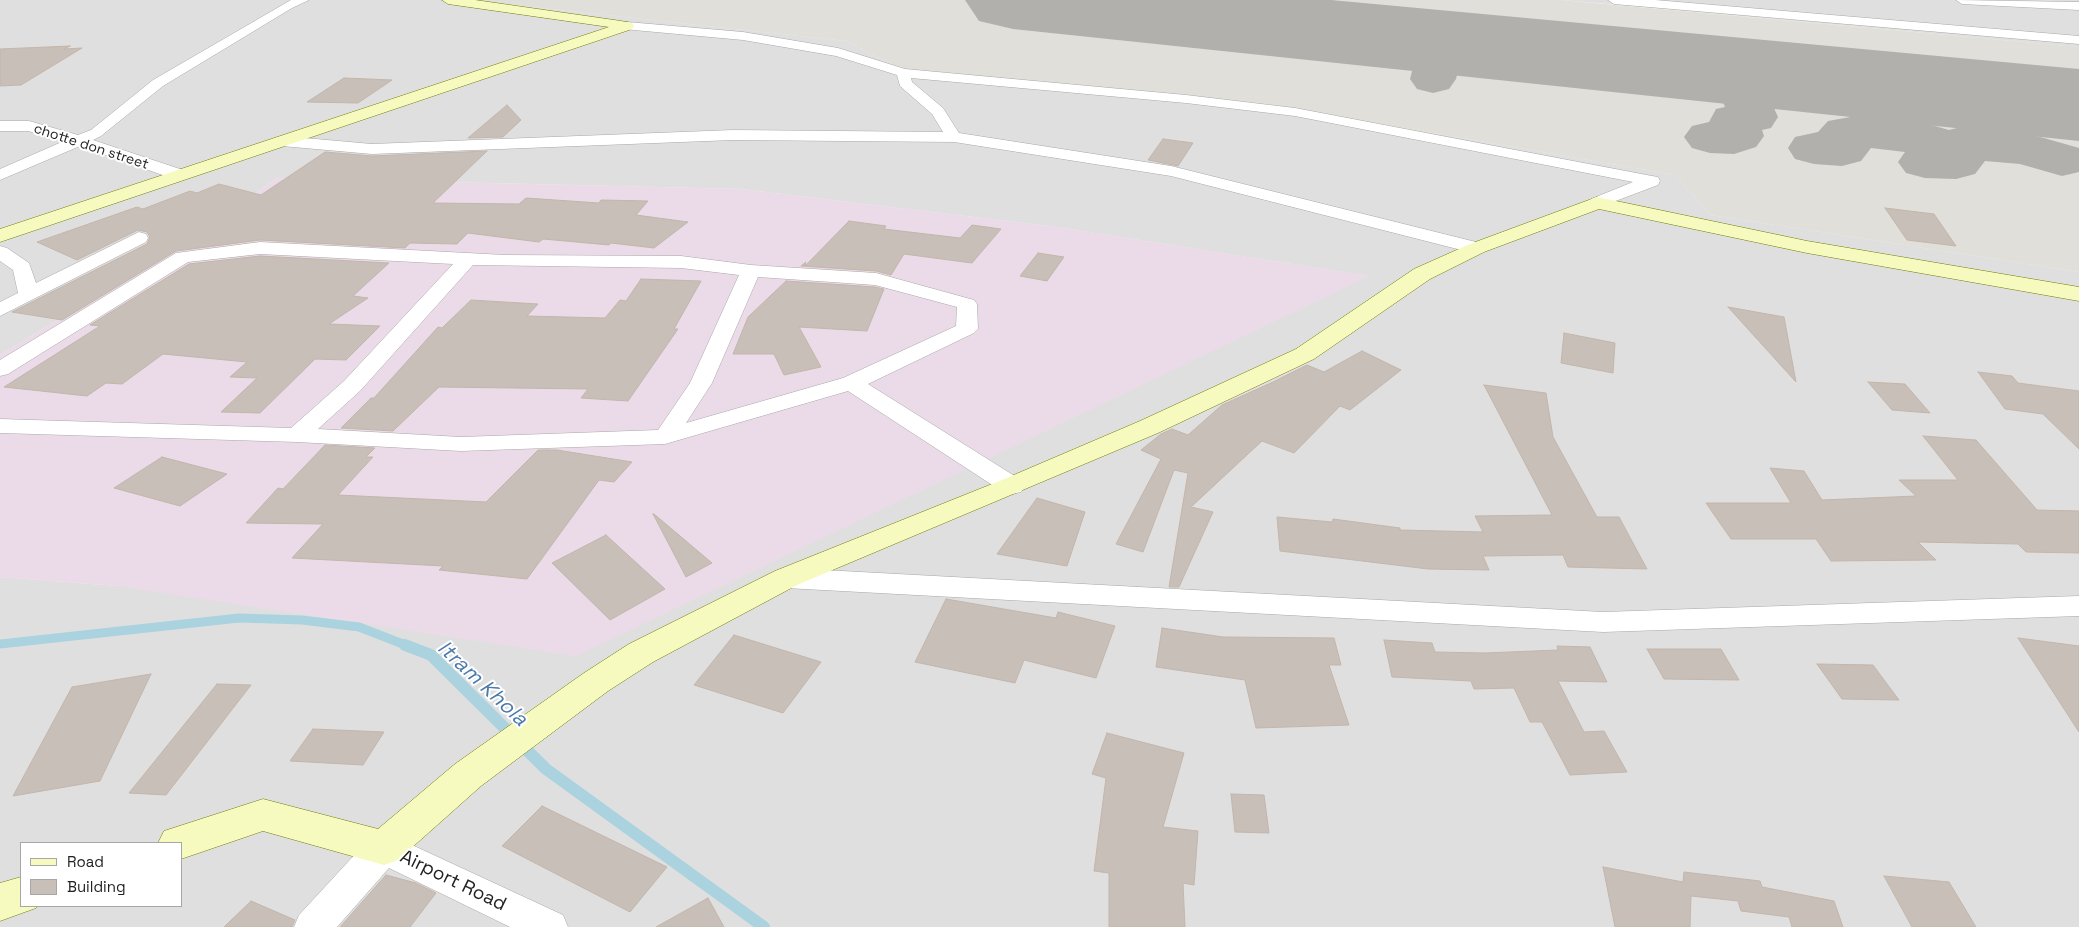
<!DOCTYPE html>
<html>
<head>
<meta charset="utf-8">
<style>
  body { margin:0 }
  #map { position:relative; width:2079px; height:927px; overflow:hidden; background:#f2efe9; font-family:"Space Grotesk",sans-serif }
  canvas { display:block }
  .legend { position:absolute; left:20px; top:842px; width:162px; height:65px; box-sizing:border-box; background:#fff; border:1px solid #a7a7a7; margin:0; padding:6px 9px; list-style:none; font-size:15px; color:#222 }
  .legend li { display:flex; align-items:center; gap:10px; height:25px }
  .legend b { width:25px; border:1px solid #a7a7a7 }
</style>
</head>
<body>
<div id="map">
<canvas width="2079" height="927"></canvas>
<ul class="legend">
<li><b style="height:6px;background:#f7fabf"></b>Road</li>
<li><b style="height:14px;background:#c7bfb8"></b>Building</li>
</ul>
</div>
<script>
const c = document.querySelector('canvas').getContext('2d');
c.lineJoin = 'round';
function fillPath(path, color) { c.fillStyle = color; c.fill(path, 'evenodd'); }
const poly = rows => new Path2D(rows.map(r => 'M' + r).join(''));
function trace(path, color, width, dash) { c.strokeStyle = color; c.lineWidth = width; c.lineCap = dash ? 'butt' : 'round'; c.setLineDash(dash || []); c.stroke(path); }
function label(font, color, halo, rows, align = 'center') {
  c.font = font + ' "Space Grotesk",sans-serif'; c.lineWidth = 4; c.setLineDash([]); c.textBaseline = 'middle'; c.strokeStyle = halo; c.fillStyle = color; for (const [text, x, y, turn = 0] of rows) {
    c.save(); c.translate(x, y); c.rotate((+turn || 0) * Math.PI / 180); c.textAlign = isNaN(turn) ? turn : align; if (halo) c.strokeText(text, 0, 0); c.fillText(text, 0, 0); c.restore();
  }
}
const residential = poly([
  [0,0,467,0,846,41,905,71,1260,103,1675,175,1711,215,2079,272,2079,927,0,927,0,577,118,586,1368,276,1057,227,741,189,277,178,193,238,0,355],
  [21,843,181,843,181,906,21,906],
  [1561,0,2079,0,2079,47,1598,3]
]);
const industrial = poly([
  [277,178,741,189,1057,227,1369,276,576,656,118,586,0,577,0,355,193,238]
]);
const airport = poly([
  [467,0,1560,0,2079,47,2079,272,1711,215,1675,175,1260,103,905,71,846,41]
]);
const streamFar1 = poly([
  [0,644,239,618,302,620,359,627,408,646]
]);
const stream = poly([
  [405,645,431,655,546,769,764,927]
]);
const taxiway = poly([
  [1514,36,1529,40,1536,49,1529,58,1514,62,1459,67,1456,79,1449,89,1433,93,1417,89,1410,79,1414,64,1427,49,1456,41,1514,36],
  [1656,50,1731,68,1740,73,1780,64,1810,65,1826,69,1833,79,1826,89,1810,93,1780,92,1768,95,1778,117,1771,128,1762,130,1764,136,1756,147,1734,154,1710,153,1692,148,1684,137,1692,126,1709,122,1716,109,1725,107,1723,102,1699,88,1640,72,1634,63,1640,54,1656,50],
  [1856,116,1921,122,1949,130,1961,127,2025,133,2044,138,2079,148,2079,172,2062,176,2020,164,1985,161,1975,174,1956,179,1925,178,1906,173,1898,162,1905,152,1871,148,1861,161,1842,166,1814,164,1795,159,1788,148,1795,137,1818,132,1828,121,1856,116]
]);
const runway = poly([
  [965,0,1331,0,2079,69,2079,141,1013,29,979,21,965,0]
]);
const building = poly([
  [70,46,64,49,82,48,21,85,0,86,0,49,70,46],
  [344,78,392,80,358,103,307,102,344,78],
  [507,105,521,120,503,137,468,138,507,105],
  [1163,139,1193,143,1178,166,1148,160,1163,139],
  [487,151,433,203,519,204,526,198,599,203,601,200,648,201,636,215,688,222,654,248,611,243,609,245,543,239,539,242,468,233,457,244,410,243,405,248,260,240,176,251,62,320,12,312,147,244,150,237,147,232,138,230,77,260,37,242,137,207,143,209,190,191,197,193,219,184,261,195,325,152,372,156,487,151],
  [1885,208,1934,214,1956,246,1907,240,1885,208],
  [849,221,886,226,884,229,960,238,972,225,1001,229,972,263,904,254,891,275,876,271,801,266,806,262,805,266,849,221],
  [1038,253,1064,257,1047,281,1020,276,1038,253],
  [260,256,389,263,353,296,368,298,329,324,380,326,346,360,315,359,260,413,221,412,257,378,230,377,247,362,163,354,122,384,106,383,87,396,4,387,100,326,90,325,189,264,260,256],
  [641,279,701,281,674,329,678,329,628,401,581,398,588,389,439,387,393,431,341,428,371,398,374,398,438,327,442,328,471,300,538,304,527,316,605,318,620,300,626,301,641,279],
  [786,281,875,287,884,289,867,331,799,327,821,367,784,375,774,354,733,354,748,317,786,281],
  [1728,307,1784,317,1796,382,1728,307],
  [1564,333,1615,343,1613,373,1561,363,1564,333],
  [1362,351,1401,370,1350,410,1340,406,1294,453,1262,441,1191,507,1213,512,1179,587,1169,587,1188,473,1174,470,1143,552,1116,544,1161,459,1141,450,1161,434,1172,429,1188,435,1222,405,1273,382,1307,365,1324,372,1362,351],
  [1978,372,2012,376,2018,383,2079,391,2079,449,2043,414,2005,409,1978,372],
  [1868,382,1905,384,1930,413,1892,410,1868,382],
  [1484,385,1546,393,1553,437,1597,517,1619,517,1647,569,1568,567,1563,555,1483,556,1489,570,1428,569,1280,551,1277,517,1332,522,1333,519,1400,528,1400,530,1483,532,1475,516,1552,515,1484,385],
  [1923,436,1976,440,2037,510,2079,511,2079,553,2026,552,2018,544,1918,542,1936,560,1831,561,1816,539,1731,539,1706,503,1791,503,1770,468,1804,471,1822,500,1916,496,1899,480,1958,480,1923,436],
  [325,445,375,448,366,457,373,457,338,495,486,502,538,450,557,450,632,462,614,482,599,480,527,579,439,570,443,566,292,558,323,524,246,523,278,488,283,489,325,445],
  [162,457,227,474,180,506,114,488,162,457],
  [1037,498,1085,512,1067,566,997,554,1037,498],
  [653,514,654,514,712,563,686,577,653,514],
  [606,535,665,589,610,620,552,563,606,535],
  [946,599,1056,618,1058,612,1115,626,1096,678,1024,660,1015,683,915,662,946,599],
  [1162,628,1223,637,1334,638,1341,665,1329,665,1349,725,1256,728,1245,680,1156,667,1162,628],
  [734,635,821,662,783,713,694,685,734,635],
  [2018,638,2079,646,2079,732,2018,638],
  [1384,640,1432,643,1435,652,1485,653,1558,650,1557,646,1590,647,1607,682,1558,681,1584,732,1604,731,1627,772,1570,775,1542,722,1530,722,1514,688,1474,689,1471,681,1392,677,1384,640],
  [1647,649,1721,649,1739,680,1664,679,1647,649],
  [1817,664,1873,665,1899,700,1842,699,1817,664],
  [151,674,100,781,13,796,72,687,151,674],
  [217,684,251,685,166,795,129,793,217,684],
  [313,729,384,732,363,765,290,761,313,729],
  [1107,733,1184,753,1163,827,1198,831,1194,885,1183,883,1185,927,1109,927,1109,873,1094,871,1106,778,1092,774,1107,733],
  [1231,794,1264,795,1269,833,1235,832,1231,794],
  [542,806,667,867,630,912,502,846,542,806],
  [1603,867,1683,882,1684,872,1760,881,1762,887,1834,901,1843,927,1792,927,1789,917,1741,911,1738,901,1691,896,1690,927,1615,927,1603,867],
  [386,875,416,883,436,893,410,927,340,927,386,875],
  [1884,876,1949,882,1976,927,1912,927,1884,876],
  [708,898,724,927,656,927,708,898],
  [251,901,295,920,292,927,224,927,251,901]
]);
const street = poly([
  [291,0,309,0,292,8,163,86,101,136,93,140,186,171,188,175,186,179,174,179,80,146,0,180,0,169,64,141,28,131,0,131,0,121,29,121,78,135,91,130,153,80,291,0],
  [1608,0,1655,0,2079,36,2079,44,1614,4,1608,0],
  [1956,0,2079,2,2079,10,1962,4,1956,0],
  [627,22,743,32,838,48,905,69,1186,95,1295,108,1652,176,1658,177,1660,181,1658,185,1597,208,1591,207,1588,203,1591,199,1633,182,1295,116,1186,103,911,78,912,82,943,108,959,133,1171,166,1484,244,1486,248,1484,252,1477,254,1171,176,954,142,733,140,372,154,282,146,274,141,282,136,372,144,733,130,943,132,932,114,900,86,897,75,836,56,743,40,623,29,621,26,623,23,627,22],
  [139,232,146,234,148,238,146,242,0,316,0,302,18,293,13,270,0,261,0,246,7,248,29,263,36,283,139,232],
  [260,242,505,255,681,256,751,265,876,273,974,300,977,304,978,329,974,333,868,384,1021,480,1025,486,1021,492,1012,494,1003,492,848,391,665,444,461,451,297,442,0,433,0,419,291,428,344,381,453,264,260,254,188,262,8,374,0,376,0,360,176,253,260,242],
  [473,265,681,268,739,275,690,383,658,430,461,437,318,429,360,391,473,265],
  [758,277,875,285,957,307,956,326,843,378,686,423,712,383,758,277],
  [786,568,1603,612,2079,596,2079,616,1603,632,786,588,776,585,772,578,776,571,786,568],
  [384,832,563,915,568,927,510,927,389,868,337,927,294,927,299,915,371,837,384,832]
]);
const secondary = poly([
  [442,0,475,0,621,21,632,23,634,26,632,29,0,242,0,229,609,27,448,4,442,0],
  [1597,197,1807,241,2079,287,2079,301,1807,253,1599,209,1484,252,1430,279,1314,359,1158,433,797,585,653,662,608,691,481,786,398,860,384,865,263,831,181,859,181,843,158,843,164,831,263,799,378,829,455,764,584,673,629,644,775,571,1002,480,1140,421,1296,349,1414,269,1470,244,1597,197],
  [21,877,21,906,37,906,36,908,0,921,0,883,21,877]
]);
const farStreetnames = [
  ["chotte don street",91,147,18]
];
const nearStreetnames = [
  ["Airport Road",453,881,26]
];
const nearWaternames = [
  ["Itram Khola",482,684,43]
];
fillPath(residential, '#e0dfdf');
fillPath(industrial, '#ebdbe8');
fillPath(airport, '#e1dfda');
trace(streamFar1, '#aad3df', 9);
trace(stream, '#aad3df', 12);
fillPath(taxiway, '#b1b0ac');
fillPath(runway, '#b1b0ac');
fillPath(building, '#c7bfb8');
trace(building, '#c4b6ab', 1);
trace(street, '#a9a9a9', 1);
trace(secondary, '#707d05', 1);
fillPath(street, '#fff');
fillPath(secondary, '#f7fabf');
label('14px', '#222', '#fff', farStreetnames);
label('19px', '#222', '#fff', nearStreetnames);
label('italic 21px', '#4a7aab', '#fff', nearWaternames);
</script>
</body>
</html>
